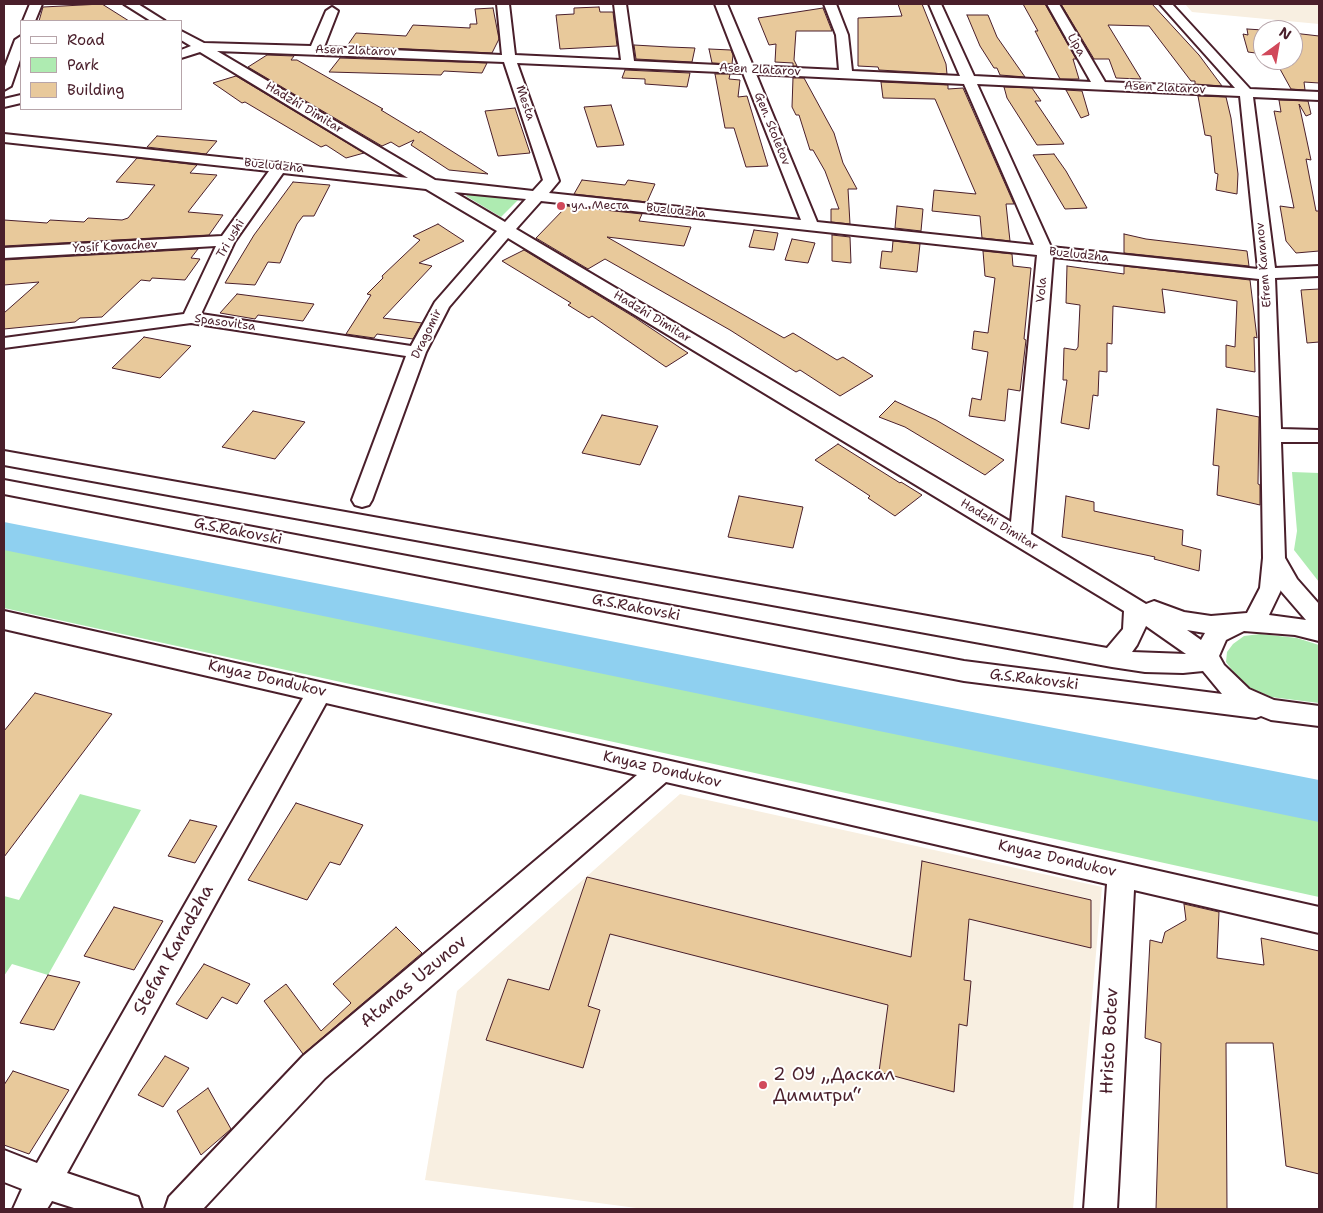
<!DOCTYPE html>
<html>
<head>
<meta charset="utf-8">
<style>
  body { margin:0 }
  #map { position:relative; width:1323px; height:1213px; overflow:hidden; background:#fff; font-family:"Shantell Sans",sans-serif }
  canvas { display:block }
  .frame { position:absolute; inset:0; border:5px solid #4a1f2b; pointer-events:none }
  .legend { position:absolute; left:20px; top:20px; width:162px; height:90px; box-sizing:border-box; background:#fff; border:1px solid #b7a5aa; margin:0; padding:6px 9px; list-style:none; font-size:15px; color:#4a1f2b }
  .legend li { display:flex; align-items:center; gap:10px; height:25px }
  .legend b { width:25px; border:1px solid #b7a5aa }
  .north { position:absolute; left:1253px; top:20px; width:50px; height:50px; box-sizing:border-box; background:#fff; border:1px solid #b7a5aa; border-radius:50%; rotate:32deg; font-size:14px; font-weight:700; line-height:20px; text-align:center; color:#4a1f2b }
  .north::after { content:''; display:block; margin:auto; width:18px; height:22px; background:#d1495b; clip-path:polygon(50% 0,100% 100%,50% 72%,0 100%) }
</style>
</head>
<body>
<div id="map">
<canvas width="1323" height="1213"></canvas>
<div class="frame"></div>
<ul class="legend">
<li><b style="height:6px;background:#fff"></b>Road</li>
<li><b style="height:14px;background:#aeebb1"></b>Park</li>
<li><b style="height:14px;background:#e8c99b"></b>Building</li>
</ul>
<div class="north">N</div>
</div>
<script>
const c = document.querySelector('canvas').getContext('2d');
c.lineJoin = 'round';
function fillPath(path, color) { c.fillStyle = color; c.fill(path, 'evenodd'); }
const poly = rows => new Path2D(rows.map(r => 'M' + r).join(''));
function trace(path, color, width, dash) { c.strokeStyle = color; c.lineWidth = width; c.lineCap = dash ? 'butt' : 'round'; c.setLineDash(dash || []); c.stroke(path); }
function label(font, color, halo, rows, align = 'center') {
  c.font = font + ' "Shantell Sans",sans-serif'; c.lineWidth = 4; c.setLineDash([]); c.textBaseline = 'middle'; c.strokeStyle = halo; c.fillStyle = color; for (const [text, x, y, turn = 0] of rows) {
    c.save(); c.translate(x, y); c.rotate((+turn || 0) * Math.PI / 180); c.textAlign = isNaN(turn) ? turn : align; if (halo) c.strokeText(text, 0, 0); c.fillText(text, 0, 0); c.restore();
  }
}
const built = poly([
  [1185,4,1319,4,1319,24,1192,12],
  [680,794,1102,887,1073,1209,644,1209,425,1180,457,991]
]);
const green = poly([
  [469,193,519,199,501,217,466,196],
  [1292,472,1319,473,1319,582,1294,550,1297,531],
  [4,535,1319,801,1319,897,4,608],
  [1260,634,1297,638,1319,645,1319,703,1271,697,1248,687,1238,678,1226,662,1227,652,1233,644,1244,636],
  [80,794,141,810,48,975,12,964,4,976,4,896,19,900]
]);
const river = poly([
  [4,522,1319,780,1319,822,4,550,4,522]
]);
const building = poly([
  [102,4,129,21,39,21,43,7,102,4],
  [898,4,922,4,946,64,947,74,879,70,878,67,858,66,858,18,902,16,898,4],
  [1023,4,1045,4,1076,59,1073,59,1079,79,1060,79,1035,31,1038,31,1023,4],
  [1061,4,1152,4,1199,55,1222,86,1195,84,1195,81,1191,81,1149,26,1108,25,1141,79,1116,78,1109,59,1094,59,1061,4],
  [599,7,600,12,613,12,617,46,560,49,556,15,574,14,574,8,599,7],
  [493,8,499,39,492,53,347,46,356,33,406,36,413,25,470,28,470,24,477,24,475,9,493,8],
  [823,8,832,31,796,31,794,60,797,66,793,66,793,63,775,62,776,44,769,45,758,18,823,8],
  [967,15,988,15,997,37,1025,77,1000,75,997,68,994,68,980,46,967,15],
  [1247,29,1263,30,1263,54,1248,52,1243,34,1248,35,1247,29],
  [1293,33,1319,36,1319,83,1304,82,1305,90,1291,89,1275,60,1293,60,1293,33],
  [634,45,669,47,695,48,692,62,636,59,634,45],
  [709,49,731,50,733,55,732,64,712,63,709,49],
  [267,55,294,56,291,60,297,60,383,109,381,110,419,133,420,131,488,174,449,170,411,145,414,140,399,147,391,142,382,146,248,67,267,55],
  [340,58,487,63,482,73,444,71,441,75,329,72,340,58],
  [625,70,690,73,687,87,645,84,645,79,622,78,625,70],
  [715,74,730,74,729,79,740,80,738,97,747,96,768,166,746,167,734,128,725,128,715,74],
  [236,76,364,153,346,158,326,145,321,147,245,102,242,103,213,83,236,76],
  [793,78,804,78,834,133,843,163,857,189,848,189,850,224,831,222,831,209,839,209,825,171,813,150,810,150,799,115,796,115,792,107,793,78],
  [881,82,948,85,948,89,963,88,1014,204,1006,204,1010,241,982,238,980,216,932,211,934,190,976,194,935,99,883,98,881,82],
  [1004,87,1032,88,1041,101,1035,101,1064,144,1037,145,1007,98,1004,87],
  [1066,90,1082,91,1089,115,1081,118,1066,90],
  [1198,96,1226,97,1231,118,1238,174,1237,194,1216,190,1218,174,1215,173,1211,136,1205,135,1198,96],
  [1279,100,1308,101,1311,114,1306,116,1299,104,1311,160,1306,159,1316,211,1319,211,1319,251,1296,253,1286,241,1280,206,1294,208,1274,111,1281,112,1279,100],
  [611,105,624,145,597,147,584,107,611,105],
  [515,108,530,153,498,156,485,111,515,108],
  [157,136,217,141,206,154,147,147,157,136],
  [1054,154,1066,171,1087,208,1065,209,1033,155,1054,154],
  [137,158,197,165,190,173,217,175,188,212,223,215,209,235,4,246,4,220,47,223,50,220,84,222,88,218,122,220,128,218,155,185,116,182,137,158],
  [582,180,625,185,628,180,655,184,647,202,574,194,582,180],
  [293,182,330,185,314,216,303,216,297,224,280,263,268,262,255,285,225,283,254,235,293,182],
  [567,206,642,214,639,221,691,227,684,246,607,237,784,338,793,333,837,360,843,357,873,376,840,396,800,370,796,372,730,330,605,259,588,269,536,238,567,206],
  [897,206,923,209,921,231,895,228,897,206],
  [438,224,464,241,419,263,432,266,383,318,422,323,413,339,377,334,374,338,346,334,371,295,367,294,383,278,382,276,420,240,413,236,438,224],
  [754,230,778,233,774,250,749,247,754,230],
  [1124,234,1146,239,1247,251,1249,266,1124,253,1124,234],
  [832,235,850,237,851,263,832,261,832,235],
  [792,239,815,243,808,263,785,260,792,239],
  [893,241,920,244,917,272,880,268,882,251,892,252,893,241],
  [198,249,191,258,200,259,185,280,152,278,150,281,141,280,102,317,80,318,75,322,4,329,4,313,39,282,4,285,4,260,198,249],
  [524,250,634,317,688,353,666,367,592,316,589,318,568,305,571,303,502,261,524,250],
  [983,251,1012,254,1013,266,1031,268,1024,339,1026,340,1020,391,1008,389,1005,421,969,416,972,398,981,400,988,352,972,349,974,331,988,333,995,278,985,276,983,251],
  [1067,266,1124,274,1124,266,1250,280,1257,338,1254,337,1255,372,1226,367,1226,345,1235,347,1237,301,1162,289,1165,313,1113,306,1112,344,1107,343,1107,372,1099,371,1098,396,1093,395,1089,429,1061,423,1067,380,1063,380,1064,348,1076,350,1078,347,1080,305,1066,303,1067,266],
  [1319,289,1319,342,1307,343,1301,290,1319,289],
  [237,294,314,304,303,321,258,315,255,319,220,313,237,294],
  [144,337,191,346,160,378,112,368,144,337],
  [895,401,936,420,1004,460,985,475,905,427,879,417,895,401],
  [1217,409,1259,417,1258,484,1260,485,1260,505,1217,495,1219,466,1213,465,1217,409],
  [253,411,305,422,275,459,222,447,253,411],
  [602,415,658,426,640,465,582,453,602,415],
  [838,444,900,483,901,482,922,495,895,516,868,498,870,496,815,460,838,444],
  [739,496,803,507,793,548,728,537,739,496],
  [1066,496,1094,502,1094,511,1183,530,1182,545,1201,550,1199,571,1154,559,1155,557,1062,537,1066,496],
  [35,693,112,714,4,857,4,731,35,693],
  [296,803,363,825,340,865,330,862,307,900,248,880,296,803],
  [190,820,217,826,195,863,168,856,190,820],
  [922,861,1091,900,1091,948,969,919,964,980,971,981,967,1026,959,1024,954,1092,879,1072,888,1005,610,934,588,1006,600,1010,583,1068,486,1040,508,979,549,990,587,877,911,957,922,861],
  [1184,904,1219,912,1217,958,1264,965,1261,938,1319,951,1319,1174,1286,1166,1273,1043,1226,1043,1227,1209,1156,1209,1161,1043,1145,1038,1150,940,1162,943,1165,932,1186,920,1184,904],
  [114,907,163,921,134,970,84,956,114,907],
  [396,927,422,953,303,1054,264,1001,286,984,321,1031,351,1003,333,984,396,927],
  [204,964,250,984,237,1004,222,997,207,1019,176,1004,204,964],
  [48,975,80,982,54,1030,20,1023,48,975],
  [165,1056,189,1068,163,1107,138,1095,165,1056],
  [13,1071,69,1090,29,1154,4,1145,4,1085,13,1071],
  [208,1088,231,1129,201,1155,177,1111,208,1088]
]);
const minor = poly([
  [30,4,42,4,35,21,23,21,30,4],
  [124,4,138,4,165,21,151,21,124,4],
  [497,4,509,4,515,55,621,60,614,4,626,4,634,61,739,66,715,4,727,4,753,66,839,70,836,35,824,4,836,4,848,35,852,71,960,76,929,4,941,4,974,76,1091,82,1047,4,1059,4,1105,82,1235,88,1160,4,1172,4,1250,89,1319,92,1319,100,1253,97,1275,268,1319,266,1319,276,1275,278,1281,429,1319,430,1319,442,1281,442,1285,558,1297,579,1319,604,1319,641,1295,635,1244,631,1226,640,1219,656,1224,665,1249,689,1274,700,1319,706,1319,726,1271,720,1261,716,1256,718,964,681,4,494,4,480,964,661,1222,694,1203,671,1183,673,1145,672,1112,667,4,465,4,451,1107,648,1123,629,1124,611,508,238,449,307,426,352,372,500,369,505,362,507,355,505,352,500,406,356,191,323,4,348,4,338,184,314,216,246,4,258,4,248,222,236,269,171,4,142,4,134,275,163,280,162,286,164,408,178,200,52,181,58,181,50,191,46,181,40,181,31,204,43,311,46,326,11,332,7,338,11,324,47,502,55,497,4],
  [217,51,504,62,543,180,533,191,435,180,217,51],
  [517,63,743,73,801,220,549,193,559,181,517,63],
  [756,74,964,84,1034,245,817,222,756,74],
  [977,84,1240,96,1258,269,1051,247,977,84],
  [283,173,426,189,497,231,435,302,411,346,201,314,235,241,283,173],
  [454,192,526,199,505,222,454,192],
  [541,201,1037,255,1011,522,516,229,541,201],
  [1053,257,1259,279,1263,558,1260,588,1247,613,1211,616,1184,612,1154,601,1146,604,1031,534,1053,257],
  [1281,590,1281,591,1306,620,1269,615,1281,590],
  [1146,626,1186,654,1132,652,1137,645,1146,626],
  [1187,630,1205,633,1201,640,1187,630],
  [21,36,21,57,11,86,4,90,4,69,15,40,21,36],
  [21,95,21,103,4,107,4,99,21,95],
  [4,611,1319,907,1319,933,1134,890,1117,1209,1084,1209,1107,884,666,782,325,1078,203,1209,165,1209,169,1197,303,1056,637,775,326,703,67,1173,138,1197,142,1209,77,1209,52,1201,47,1209,13,1209,22,1189,4,1182,4,1150,37,1163,303,698,4,629,4,611]
]);
const markers = [
  [561,206,5,"#d1495b"],
  [763,1085,5,"#d1495b"]
];
const farStreetnames = [
  ["Lipa",1076,45,60],
  ["Asen Zlatarov",356,51,2],
  ["Asen Zlatarov",760,70,3],
  ["Asen Zlatarov",1165,88,3],
  ["Mesta",525,103,71],
  ["Hadzhi Dimitar",304,108,31],
  ["Gen. Stoletov",772,129,68],
  ["Buzludzha",274,166,6],
  ["Buzludzha",676,211,6],
  ["Tri ushi",231,239,-59],
  ["Yosif Kovachev",115,247,-3],
  ["Buzludzha",1079,255,6],
  ["Efrem Karanov",1264,265,-95],
  ["Vola",1042,290,-85],
  ["Hadzhi Dimitar",652,317,31],
  ["Spasovitsa",225,323,8],
  ["Dragomir",427,334,-64],
  ["Hadzhi Dimitar",999,525,31]
];
const farPoinames = [
  ["ул. Места",571,206]
];
const streetNames = [
  ["G.S.Rakovski",238,532,11],
  ["G.S.Rakovski",636,608,11],
  ["Knyaz Dondukov",267,679,13],
  ["G.S.Rakovski",1034,680,7],
  ["Knyaz Dondukov",662,770,13],
  ["Knyaz Dondukov",1057,859,13]
];
const nearStreetnames = [
  ["Stefan Karadzha",174,950,-61],
  ["Atanas Uzunov",414,982,-40],
  ["Hristo Botev",1110,1041,-87]
];
const nearPoinames = [
  ["2 ОУ „Даскал",773,1075],
  ["Димитри“",773,1096]
];
fillPath(built, '#f8efe1');
fillPath(green, '#aeebb1');
fillPath(river, '#8fd0f0');
fillPath(building, '#e8c99b');
trace(building, '#4a1f2b', 1);
trace(minor, '#4a1f2b', 4);
fillPath(minor, '#fff');
for (const [x, y, r, color] of markers) { const dot = new Path2D(); dot.arc(x, y, r, 0, 2 * Math.PI); c.fillStyle = color; c.fill(dot); trace(dot, '#fff', 2); }
label('12px', '#4a1f2b', '#fff', farStreetnames);
label('12px', '#4a1f2b', '#fff', farPoinames, 'left');
label('15px', '#4a1f2b', '#fff', streetNames);
label('18px', '#4a1f2b', '#fff', nearStreetnames);
label('18px', '#4a1f2b', '#fff', nearPoinames, 'left');
</script>
</body>
</html>
